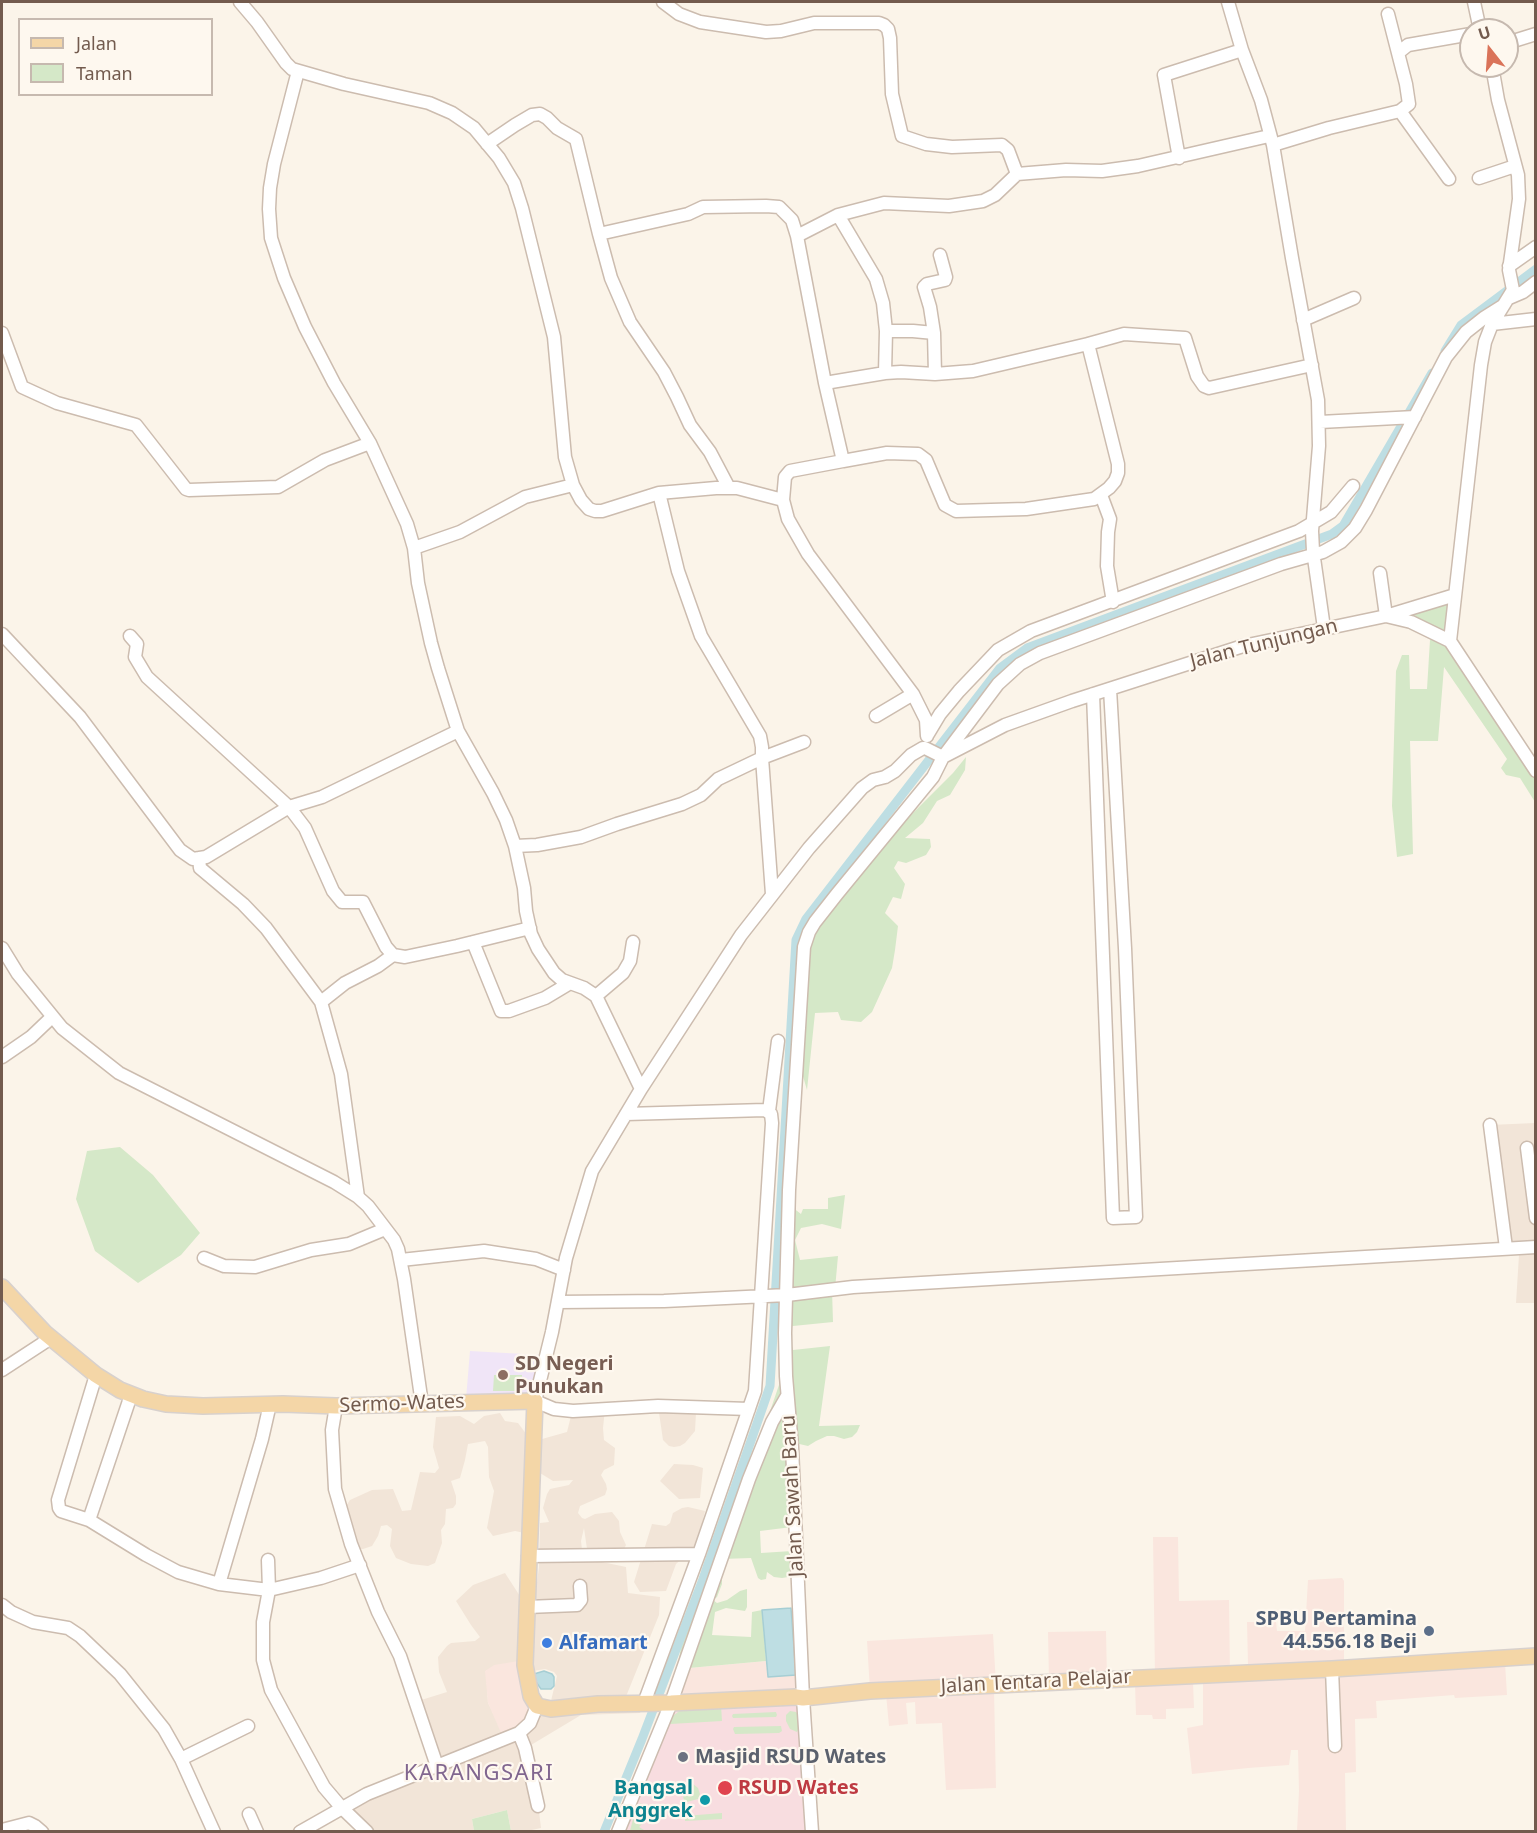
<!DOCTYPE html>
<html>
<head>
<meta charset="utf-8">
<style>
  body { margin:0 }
  #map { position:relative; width:1537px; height:1833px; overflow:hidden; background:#fbf4e9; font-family:"Noto Sans",sans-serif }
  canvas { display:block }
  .frame { position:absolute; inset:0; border:3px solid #735b4e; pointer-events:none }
  .legend { position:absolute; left:18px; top:18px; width:195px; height:78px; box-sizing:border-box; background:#fef8ef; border:2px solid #c6b9af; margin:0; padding:8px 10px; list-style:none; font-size:18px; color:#735b4e }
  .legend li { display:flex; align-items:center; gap:12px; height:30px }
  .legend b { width:30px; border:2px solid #c6b9af }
  .north { position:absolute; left:1459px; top:18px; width:60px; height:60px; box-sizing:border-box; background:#fef8ef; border:2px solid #c6b9af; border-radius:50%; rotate:343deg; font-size:16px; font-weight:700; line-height:24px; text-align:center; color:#735b4e }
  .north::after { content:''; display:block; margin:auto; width:21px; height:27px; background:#da7359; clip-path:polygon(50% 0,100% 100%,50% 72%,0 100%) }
</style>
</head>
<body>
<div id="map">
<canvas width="1537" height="1833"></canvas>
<div class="frame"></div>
<ul class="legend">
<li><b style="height:8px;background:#f4d6a7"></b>Jalan</li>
<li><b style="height:16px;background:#d5e8c8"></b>Taman</li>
</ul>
<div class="north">U</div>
</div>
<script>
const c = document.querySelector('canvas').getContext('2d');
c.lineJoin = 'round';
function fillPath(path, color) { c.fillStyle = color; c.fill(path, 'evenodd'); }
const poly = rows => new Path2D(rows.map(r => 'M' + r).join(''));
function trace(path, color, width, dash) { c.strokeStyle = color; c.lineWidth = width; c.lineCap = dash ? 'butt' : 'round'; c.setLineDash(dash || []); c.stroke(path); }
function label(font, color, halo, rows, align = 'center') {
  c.font = font + ' "Noto Sans",sans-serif'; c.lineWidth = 4.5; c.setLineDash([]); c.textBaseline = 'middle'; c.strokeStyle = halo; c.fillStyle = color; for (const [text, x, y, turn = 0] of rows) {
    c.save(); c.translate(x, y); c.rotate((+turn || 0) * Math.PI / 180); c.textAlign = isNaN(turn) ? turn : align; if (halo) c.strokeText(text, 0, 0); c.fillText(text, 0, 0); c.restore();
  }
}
const residential = poly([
  [1535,1123,1535,1246,1506,1246,1490,1125],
  [1535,1253,1535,1303,1516,1303,1519,1255],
  [658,1406,696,1413,695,1431,685,1443,680,1446,674,1447,669,1446,663,1440],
  [605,1409,603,1428,604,1440,615,1448,614,1465,604,1470,601,1475,606,1484,607,1489,605,1495,580,1506,578,1513,582,1518,585,1519,595,1514,612,1512,619,1521,620,1532,626,1545,624,1549,588,1556,584,1528,581,1541,583,1558,626,1567,628,1593,660,1597,659,1615,625,1699,550,1705,557,1676,554,1672,545,1669,533,1671,486,1670,488,1703,506,1738,537,1706,644,1703,640,1713,581,1715,531,1745,541,1828,527,1831,511,1831,507,1810,472,1819,474,1831,372,1831,341,1807,435,1763,418,1701,447,1692,439,1672,438,1657,447,1646,451,1643,475,1641,480,1637,471,1625,456,1601,473,1585,505,1573,527,1607,535,1597,539,1567,540,1523,549,1522,543,1508,547,1494,550,1489,569,1485,573,1480,553,1481,540,1473,540,1451,542,1439,567,1432,571,1416],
  [500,1413,505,1421,518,1423,533,1443,529,1534,515,1531,493,1536,487,1528,494,1491,489,1477,488,1447,485,1441,468,1444,465,1460,460,1478,451,1481,456,1496,456,1504,453,1508,446,1509,445,1524,441,1530,442,1543,435,1563,428,1566,411,1564,396,1558,390,1546,392,1529,387,1525,381,1526,378,1536,372,1546,363,1549,356,1549,342,1512,350,1500,372,1490,393,1489,402,1511,411,1510,420,1472,435,1473,439,1468,433,1447,436,1417,460,1416,474,1424,484,1416],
  [674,1464,693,1465,703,1468,700,1498,679,1499,660,1481],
  [688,1507,705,1511,697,1545,676,1564,666,1591,640,1592,634,1582,652,1524,666,1526,670,1523,673,1513,682,1508]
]);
const commercial = poly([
  [1153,1537,1178,1537,1179,1601,1229,1600,1230,1674,1155,1676],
  [1342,1578,1344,1581,1344,1662,1248,1664,1247,1622,1276,1622,1277,1631,1305,1631,1308,1580],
  [1106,1631,1107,1680,1049,1681,1048,1632],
  [993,1634,996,1684,870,1691,867,1641],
  [525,1660,531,1696,530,1723,505,1737,501,1733,488,1703,485,1671,494,1665],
  [766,1661,768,1677,796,1675,796,1697,671,1703,689,1668],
  [1505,1663,1507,1695,1455,1698,1454,1695,1376,1701,1377,1718,1355,1719,1356,1772,1345,1773,1346,1831,1297,1831,1299,1791,1298,1750,1291,1750,1289,1765,1248,1768,1192,1774,1187,1728,1203,1725,1203,1679],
  [1193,1682,1194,1708,1166,1709,1166,1719,1153,1719,1152,1715,1136,1715,1135,1684],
  [994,1689,996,1788,946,1790,942,1723,916,1724,915,1702,906,1703,908,1724,889,1726,886,1694]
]);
const education = poly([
  [470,1351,542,1355,534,1396,466,1399]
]);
const medical = poly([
  [802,1698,812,1831,623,1832,671,1715,682,1705]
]);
const green = poly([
  [1445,600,1450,606,1447,629,1439,631,1401,614],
  [1434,637,1450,641,1535,769,1535,802,1520,778,1506,775,1501,768,1507,759,1444,667,1438,741,1410,741,1413,854,1397,857,1392,806,1396,671,1402,655,1409,655,1410,689,1427,689,1430,640],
  [966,757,965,770,950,795,937,801,923,823,905,838,930,839,931,847,926,855,906,863,898,861,894,868,905,884,901,899,893,897,885,913,898,926,895,950,892,968,872,1012,861,1022,841,1020,838,1012,815,1013,807,1090,798,1059,806,941,884,842,953,773],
  [120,1147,153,1175,200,1233,181,1255,138,1283,95,1251,76,1199,87,1151],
  [845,1195,841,1229,822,1224,801,1228,795,1240,800,1260,838,1256,835,1289,832,1290,833,1322,793,1326,788,1328,792,1207,801,1214,803,1209,828,1209,828,1198],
  [790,1339,793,1350,830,1346,819,1426,860,1425,857,1432,852,1437,844,1439,834,1436,827,1436,816,1441,808,1446,795,1443],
  [781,1342,792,1527,760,1531,761,1553,792,1551,794,1576,782,1578,774,1577,767,1572,766,1579,761,1580,758,1578,751,1558,722,1559,722,1584,717,1597,713,1600,717,1603,727,1600,740,1591,747,1589,747,1607,745,1611,726,1608,715,1612,712,1635,751,1637,752,1612,762,1610,766,1661,689,1668,678,1664,682,1641,690,1618,694,1611,700,1606,742,1493,779,1385],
  [494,1375,522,1375,522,1391,493,1391],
  [721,1705,722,1721,670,1724,673,1716,683,1708],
  [790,1711,796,1712,799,1716,799,1728,797,1732,790,1729,786,1721,786,1715],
  [776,1712,777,1715,776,1717,733,1718,732,1716,733,1714],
  [781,1726,782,1731,779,1733,735,1734,733,1729,734,1727],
  [693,1784,698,1788,700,1794,698,1799,687,1802,684,1800,683,1796,687,1793,689,1786],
  [640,1803,646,1807,642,1824,639,1827,644,1830,649,1831,653,1830,657,1831,630,1831,635,1811],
  [507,1810,511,1831,474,1831,472,1819],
  [722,1813,722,1819,685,1821,685,1816]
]);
const water = poly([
  [791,1608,796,1675,768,1677,762,1610,791,1608],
  [544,1671,552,1674,554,1677,554,1686,551,1689,541,1689,536,1682,534,1674,544,1671]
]);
const canal = poly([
  [1445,351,1461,325,1536,269],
  [604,1832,642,1739,703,1579,770,1386,796,940,806,919,1000,668,1027,648,1332,534,1343,526,1432,373]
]);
const minor = poly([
  [240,2,257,22,286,63,292,69,344,84,429,103,452,113,474,128,499,158,514,183,522,208,554,337,565,457,573,485,581,500,589,509,595,511,602,511,659,493,716,488,737,488,783,500,785,477,790,471,843,461,825,383,797,236,838,215,884,203,949,206,983,201,995,195,1017,174,1066,170,1102,171,1138,166,1269,136],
  [663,2,679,14,700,22,766,32,781,31,814,23,879,23,884,25,888,29,890,38,892,94,902,136,926,144,952,147,1002,145,1008,150,1017,174],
  [1228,2,1242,50,1261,100,1273,145,1292,258,1318,400,1319,446,1312,531,1313,551,1324,628],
  [1474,2,1480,30],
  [1388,14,1398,53],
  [1507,43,1536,34],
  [298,71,274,164,270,188,269,209,271,238,284,278,305,327,334,383,370,443,407,524,414,548,418,583,431,643,438,668,458,731,493,793,506,820,515,846,524,888,526,911,531,934,538,949,554,973,562,980,584,988,596,996,641,1089],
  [1400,111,1449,179],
  [487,144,515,125,532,115,540,114,547,118,557,128,576,139,599,234,688,214,703,207,766,206,779,207,792,220,797,236],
  [1273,145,1329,128,1400,111,1409,104,1406,84,1398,53,1408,45,1471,34],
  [1179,158,1164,75,1242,50],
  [1479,178,1515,166],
  [838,215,876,279,883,303,886,331,885,373],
  [599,234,611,278,630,322,664,372,677,397,690,425,710,452,729,488],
  [1509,266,1536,247],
  [1509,298,1523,292,1536,282],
  [1303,320,1354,298],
  [1492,324,1536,319],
  [886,331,913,331,934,333],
  [2,333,22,387,57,403,136,425,186,489,189,490,278,487,325,460,370,443],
  [1088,344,1124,334,1185,338,1197,376,1204,386,1209,388,1312,365],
  [935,374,934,333,930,307,924,287,927,284,945,280,946,277,940,255],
  [825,383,885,373,901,372,935,374,973,371,1088,344,1118,464,1118,473,1115,481,1109,488,1094,499,1026,509,956,511,945,505,926,460,918,454,887,453,843,461],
  [1320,422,1415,417],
  [659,493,678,571,701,636,760,736,762,747,762,758,804,742],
  [1101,495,1110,519,1108,532,1107,566,1113,602],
  [783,500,788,519,808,554,913,694,926,720,927,736],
  [414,548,460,532,525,497,573,485],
  [1380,573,1386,616,1455,595],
  [2,634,80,717,180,850,193,859,206,857,289,807,322,797,458,731],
  [130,636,137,644,135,657,147,677,289,807,305,828,333,891,342,902,363,902,386,947,393,955,405,957,457,946,530,928],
  [1450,641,1481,365,1485,342,1492,324,1513,290,1509,270,1519,199,1518,175,1498,100,1492,66],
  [1093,694,1113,1218,1136,1217,1125,948,1110,689],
  [876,716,913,694],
  [928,734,940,714,959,691,998,650,1031,631,1299,531,1331,512,1353,486],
  [515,846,537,845,581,837,617,824,682,804,701,795,718,779,762,758,772,894],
  [199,858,200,868,243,904,266,928,321,1002,341,1074,358,1197],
  [473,942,501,1011,509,1011,545,998,570,983],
  [2,948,18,974,62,1028,119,1073,334,1182,358,1197,368,1206,394,1240,398,1249,404,1279,422,1404],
  [596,996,623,973,630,961,633,942],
  [321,1002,345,983,378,966,393,955],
  [2,1057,31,1037,52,1017],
  [769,1111,778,1041],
  [626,1114,765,1110,771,1114,772,1123,755,1391,699,1554,644,1703],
  [1490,1125,1506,1248],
  [1527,1148,1536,1218],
  [204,1258,224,1266,255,1267,311,1250,349,1244,385,1229],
  [401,1260,484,1251,536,1259,564,1270],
  [558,1302,664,1301,787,1295,853,1287,1536,1247],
  [2,1370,51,1338],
  [96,1375,58,1500,59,1508,61,1511,89,1520,146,1555,178,1572,219,1584,269,1590,321,1578,360,1565],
  [336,1406,332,1430,335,1489,351,1544,378,1612,400,1656,437,1766],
  [749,1409,658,1406,573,1411,554,1409,535,1401,552,1332,566,1258,592,1171,641,1089,741,935,809,848,862,788,873,780,885,777,895,771,911,755,923,748,925,748,943,757,1005,725,1072,701,1243,646,1386,616,1411,622,1450,641,1536,771],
  [89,1520,131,1395],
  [528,1556,699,1554],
  [268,1560,269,1590,263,1622,263,1660,271,1690,324,1787,341,1807,367,1832],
  [219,1584,262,1439,270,1404],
  [2,1605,11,1612,33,1622,68,1628,80,1636,120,1674,164,1729,181,1759,214,1832],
  [527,1607,577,1605,581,1600,580,1586],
  [1332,1669,1335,1746],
  [519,1733,525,1748,538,1806],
  [181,1759,248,1726],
  [249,1814,257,1832],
  [2,1830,29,1823,35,1826,42,1832],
  [300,1832,367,1794,519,1733,530,1723,537,1706],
  [618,1832,671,1703,749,1479,772,1422,787,1396],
  [812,1832,803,1698,792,1447,786,1376,785,1333,789,1190,804,947,809,932,815,922,837,894,933,777,943,757,998,684,1020,664,1040,653,1281,564,1323,552,1341,542,1355,528,1366,510,1446,357,1466,332,1485,317,1504,305]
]);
const major = poly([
  [2,1287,45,1333,96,1375,120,1390,143,1399,166,1404,203,1406,283,1404,336,1406,535,1401,525,1665,531,1696,537,1706,551,1709,598,1704,671,1703,796,1697,803,1698,870,1691,1332,1669,1536,1656]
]);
const markers = [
  [503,1375,6,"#8d6e63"],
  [1429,1631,6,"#5c6f8a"],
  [547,1643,6,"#3f7fe0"],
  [683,1757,6,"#6b7280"],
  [725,1788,8,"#e0444e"],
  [705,1800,6,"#0f9aa8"]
];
const streetNames = [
  ["Jalan Tunjungan",1264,644,-14],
  ["Sermo-Wates",402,1404,-2],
  ["Jalan Sawah Baru",793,1496,-93],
  ["Jalan Tentara Pelajar",1036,1682,-3]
];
const educationNames = [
  ["SD Negeri",515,1364],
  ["Punukan",515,1387]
];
const serviceNames = [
  ["SPBU Pertamina",1417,1619],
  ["44.556.18 Beji",1417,1642]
];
const shopNames = [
  ["Alfamart",559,1643]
];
const worshipNames = [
  ["Masjid RSUD Wates",695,1757]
];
const cultureNames = [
  ["Bangsal",693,1788],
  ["Anggrek",693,1811]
];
const healthNames = [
  ["RSUD Wates",738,1788]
];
const quarterNames = [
  ["KARANGSARI",479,1774]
];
fillPath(residential, '#f2e5d8');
fillPath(commercial, '#fae6de');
fillPath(education, '#f0e5f7');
fillPath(medical, '#f8dde0');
fillPath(green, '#d5e8c8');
fillPath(water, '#bedee3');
trace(water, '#a6ced4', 1.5);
trace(canal, '#bedee3', 9);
trace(minor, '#ccbcaf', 15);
trace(major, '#d8d1cd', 18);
trace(minor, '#fff', 12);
trace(major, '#f4d6a7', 15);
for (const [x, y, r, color] of markers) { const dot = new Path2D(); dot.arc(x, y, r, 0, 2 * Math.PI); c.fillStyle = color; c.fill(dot); trace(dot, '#fef8ef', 2); }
label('20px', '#735b4e', '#fef8ef', streetNames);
label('bold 20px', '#785e54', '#fef8ef', educationNames, 'left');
label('bold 20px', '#4e5e75', '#fef8ef', serviceNames, 'right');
label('bold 20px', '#366cbe', '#fef8ef', shopNames, 'left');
label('bold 20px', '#5b616d', '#fef8ef', worshipNames, 'left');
label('bold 20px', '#0d838f', '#fef8ef', cultureNames, 'right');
label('bold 20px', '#be3a42', '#fef8ef', healthNames, 'left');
c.letterSpacing = '1.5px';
label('22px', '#81668f', '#fef8ef', quarterNames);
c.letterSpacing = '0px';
</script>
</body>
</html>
